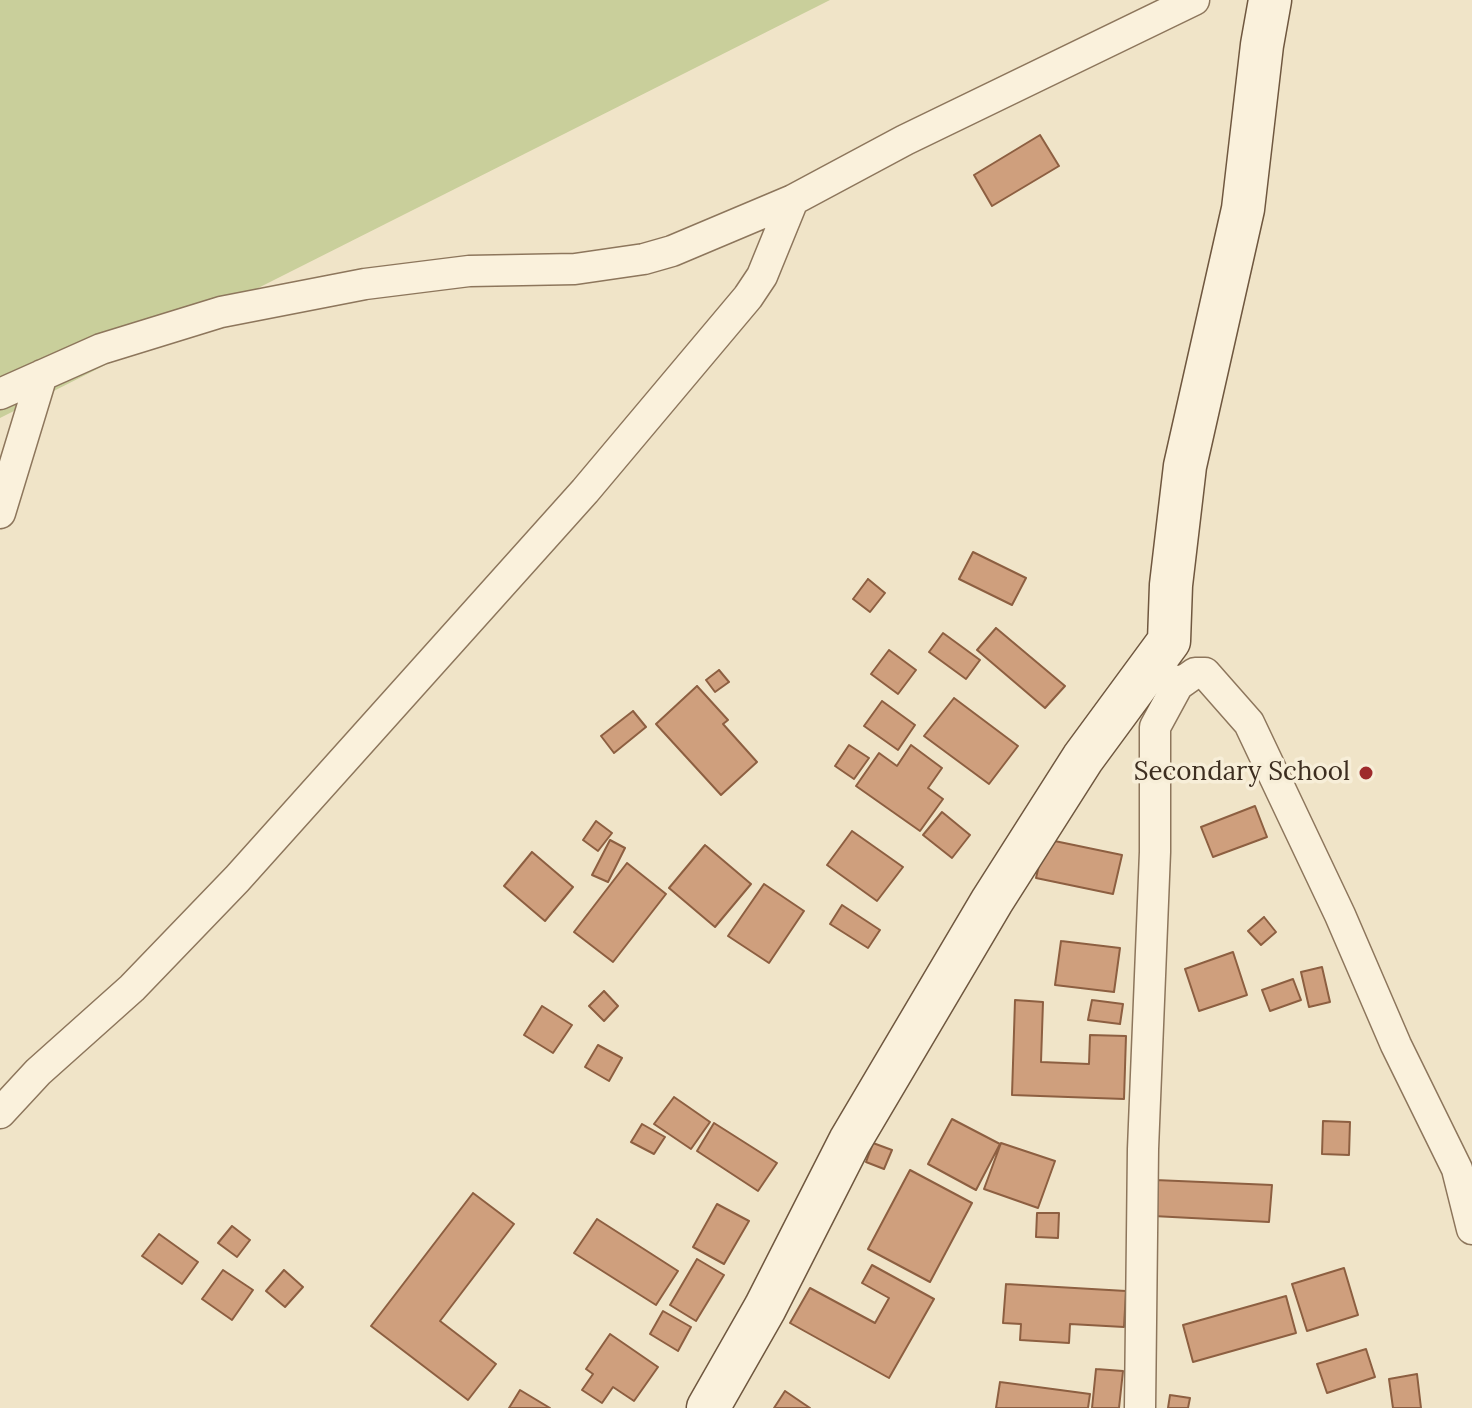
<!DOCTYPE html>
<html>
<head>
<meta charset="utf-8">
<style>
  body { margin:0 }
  canvas { display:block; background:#f0e4c8 }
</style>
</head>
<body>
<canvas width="1472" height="1408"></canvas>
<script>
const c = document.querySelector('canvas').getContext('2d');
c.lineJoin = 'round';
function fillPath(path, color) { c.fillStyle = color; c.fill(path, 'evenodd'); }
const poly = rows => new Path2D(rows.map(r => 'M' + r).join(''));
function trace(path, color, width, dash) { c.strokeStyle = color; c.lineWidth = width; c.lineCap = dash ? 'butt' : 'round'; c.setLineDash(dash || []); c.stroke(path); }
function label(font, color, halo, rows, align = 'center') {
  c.font = font + ' Lora,serif'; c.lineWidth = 7; c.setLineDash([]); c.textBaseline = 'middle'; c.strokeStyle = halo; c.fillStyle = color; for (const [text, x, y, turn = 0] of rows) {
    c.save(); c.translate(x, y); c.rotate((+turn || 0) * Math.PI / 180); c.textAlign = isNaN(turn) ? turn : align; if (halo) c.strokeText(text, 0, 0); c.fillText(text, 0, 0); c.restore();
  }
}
const green = poly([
  [0,0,830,0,0,418]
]);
const building = poly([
  [1040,135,1059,166,992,206,974,175,1040,135],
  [973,552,1026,578,1012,605,959,579,973,552],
  [868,579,885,593,870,612,853,599,868,579],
  [996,628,1065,686,1045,708,977,650,996,628],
  [943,633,980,660,966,679,929,652,943,633],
  [889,650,916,670,898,694,871,674,889,650],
  [719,670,729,682,715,692,706,680,719,670],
  [697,686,728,720,723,724,757,762,721,795,656,724,697,686],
  [954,698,1018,746,989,784,924,736,954,698],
  [882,701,915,725,898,750,864,726,882,701],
  [633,711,646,727,614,753,601,736,633,711],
  [849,745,869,758,854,779,835,766,849,745],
  [911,745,942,768,928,788,943,799,920,831,856,786,879,753,897,766,911,745],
  [1255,806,1267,837,1213,857,1201,827,1255,806],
  [942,812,970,835,952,858,923,835,942,812],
  [596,821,612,833,598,851,583,840,596,821],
  [852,831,903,867,877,901,827,865,852,831],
  [1045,839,1122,855,1113,894,1036,878,1045,839],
  [610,840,625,848,608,882,592,875,610,840],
  [705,845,751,884,715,927,669,888,705,845],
  [532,852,573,887,545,921,504,886,532,852],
  [627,863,666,894,613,962,574,932,627,863],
  [764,884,804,911,769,963,728,936,764,884],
  [842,905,880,930,868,948,830,924,842,905],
  [1264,917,1276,932,1261,945,1248,931,1264,917],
  [1061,941,1120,948,1114,992,1055,985,1061,941],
  [1233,952,1247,995,1199,1011,1185,969,1233,952],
  [1322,967,1330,1002,1309,1007,1301,972,1322,967],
  [1293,979,1301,1000,1270,1011,1262,990,1293,979],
  [604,991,618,1006,604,1021,589,1006,604,991],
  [1015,1000,1043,1002,1041,1062,1089,1064,1090,1035,1126,1036,1124,1099,1012,1095,1015,1000],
  [1092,1000,1123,1004,1120,1024,1088,1020,1092,1000],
  [542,1006,572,1025,553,1053,524,1035,542,1006],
  [598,1045,622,1058,609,1081,585,1067,598,1045],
  [674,1097,710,1122,691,1149,654,1124,674,1097],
  [952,1119,1000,1144,976,1190,928,1164,952,1119],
  [1323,1121,1350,1122,1349,1155,1322,1154,1323,1121],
  [714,1123,777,1163,758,1191,697,1151,714,1123],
  [642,1124,665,1137,654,1154,631,1142,642,1124],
  [873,1143,892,1150,884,1169,866,1162,873,1143],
  [1001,1143,1055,1161,1038,1208,984,1189,1001,1143],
  [910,1170,972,1203,930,1282,868,1249,910,1170],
  [1155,1180,1272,1185,1269,1222,1153,1216,1155,1180],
  [473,1193,514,1224,440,1321,496,1364,468,1400,371,1326,473,1193],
  [717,1204,749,1221,724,1264,693,1247,717,1204],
  [1037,1213,1059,1213,1058,1238,1036,1237,1037,1213],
  [597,1219,678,1271,656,1305,574,1253,597,1219],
  [232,1226,250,1240,237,1257,218,1243,232,1226],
  [159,1234,198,1262,182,1284,142,1256,159,1234],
  [697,1259,724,1275,696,1321,670,1305,697,1259],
  [872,1265,934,1299,889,1378,790,1323,810,1288,875,1323,889,1298,862,1283,872,1265],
  [1344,1268,1358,1315,1307,1331,1292,1284,1344,1268],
  [223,1270,253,1290,232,1320,202,1299,223,1270],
  [284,1270,303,1287,285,1307,266,1291,284,1270],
  [1006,1284,1126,1291,1124,1327,1070,1324,1069,1343,1020,1340,1021,1324,1003,1323,1006,1284],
  [1286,1296,1296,1333,1193,1362,1183,1325,1286,1296],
  [663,1311,691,1327,678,1351,650,1334,663,1311],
  [610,1334,658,1367,634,1401,613,1387,602,1403,582,1390,593,1374,586,1369,610,1334],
  [1366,1349,1375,1377,1327,1393,1317,1364,1366,1349],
  [1096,1369,1123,1371,1119,1408,1092,1408,1096,1369],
  [1417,1374,1421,1408,1393,1408,1389,1379,1417,1374],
  [1000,1382,1090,1394,1088,1408,996,1408,1000,1382],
  [520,1390,550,1408,509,1408,520,1390],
  [785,1391,810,1408,774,1408,785,1391],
  [1170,1395,1190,1398,1188,1408,1168,1408,1170,1395]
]);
const street = poly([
  [0,394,101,349,221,312,365,284,469,271,575,269,644,259,672,251,793,200,905,140,1194,0],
  [0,513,42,375],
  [1180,681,1178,685,1195,673,1205,673,1249,723,1340,915,1396,1045,1457,1169,1472,1229],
  [0,1113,38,1072,132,988,237,879,585,491,748,297,762,276,793,200],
  [1140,1408,1143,1149,1155,852,1155,727,1180,681,1148,678,1159,660]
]);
const secondary = poly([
  [708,1408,765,1308,850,1141,992,901,1083,758,1169,641,1171,585,1185,466,1243,209,1262,45,1270,0]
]);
const markers = [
  [1366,773,8,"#9e2a2b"]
];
const poiNames = [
  ["Secondary School",1350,773]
];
fillPath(green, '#c9cf9b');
fillPath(building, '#cf9f7d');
trace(building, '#8d5f41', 2);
trace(street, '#8d765c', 33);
trace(secondary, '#6f573f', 45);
trace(street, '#faf1dc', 30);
trace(secondary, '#faf1dc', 42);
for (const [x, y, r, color] of markers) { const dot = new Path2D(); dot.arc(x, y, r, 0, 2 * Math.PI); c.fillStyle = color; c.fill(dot); trace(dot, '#f7eed8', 3); }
label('26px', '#3d2e20', '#f7eed8', poiNames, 'right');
</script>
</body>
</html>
